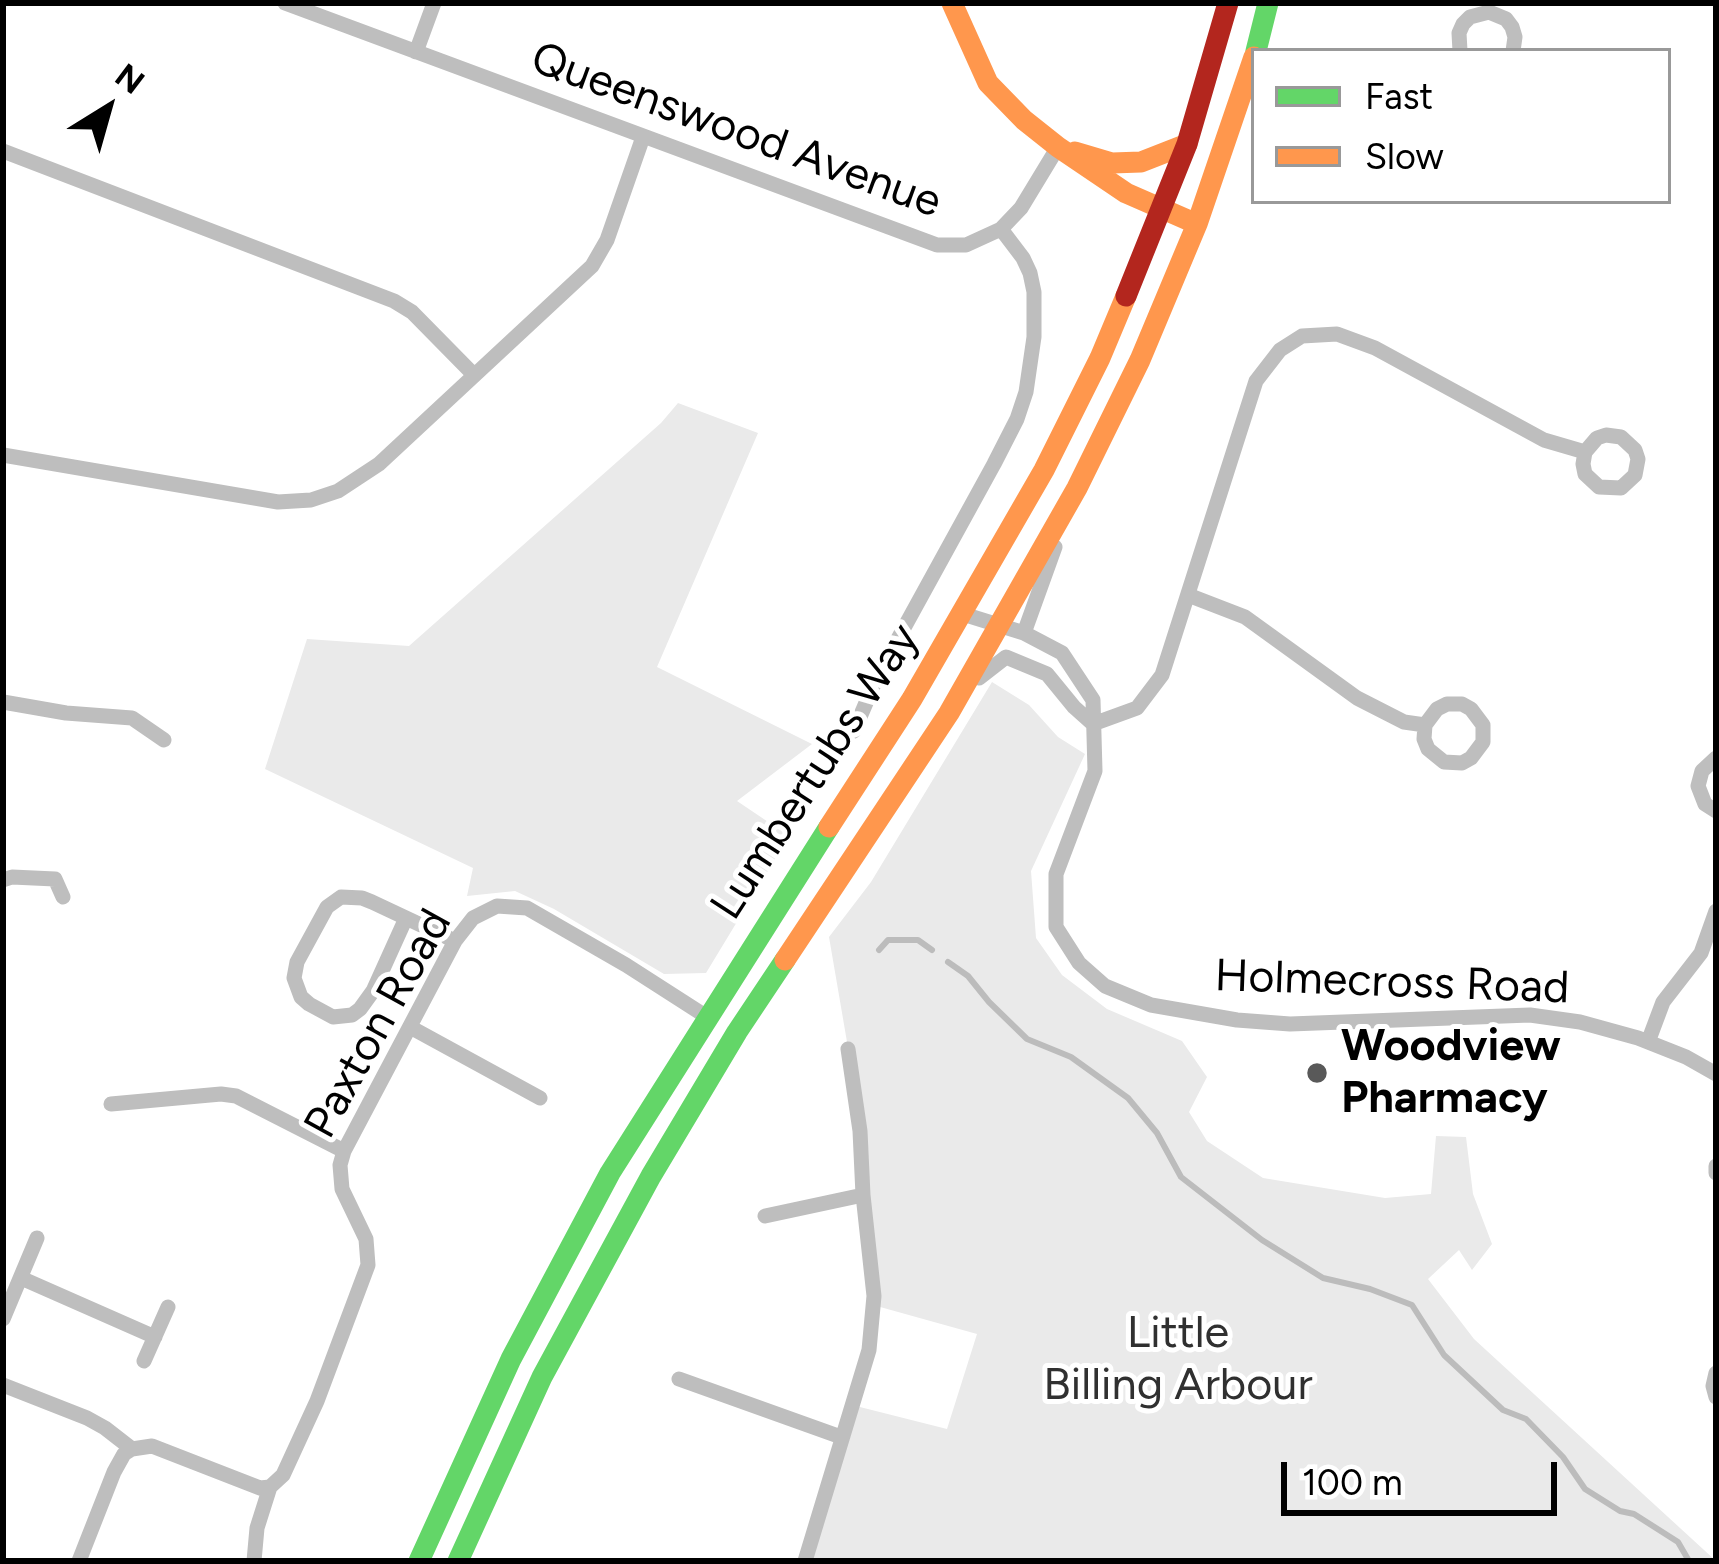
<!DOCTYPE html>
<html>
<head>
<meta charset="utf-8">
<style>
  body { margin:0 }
  #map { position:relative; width:1719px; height:1564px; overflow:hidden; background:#fff; font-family:Figtree,sans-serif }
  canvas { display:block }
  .frame { position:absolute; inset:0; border:6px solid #000; pointer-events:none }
  .legend { position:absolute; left:1251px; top:48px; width:420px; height:156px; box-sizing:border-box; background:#fff; border:3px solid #999; margin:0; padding:15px 21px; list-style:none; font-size:36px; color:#000 }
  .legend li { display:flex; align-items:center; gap:24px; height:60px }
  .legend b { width:60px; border:3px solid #999 }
  .north { position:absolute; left:48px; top:48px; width:120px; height:120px; -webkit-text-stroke:9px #fff; paint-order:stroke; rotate:37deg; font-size:33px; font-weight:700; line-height:48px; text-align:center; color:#000 }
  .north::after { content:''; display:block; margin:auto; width:42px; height:54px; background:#000; clip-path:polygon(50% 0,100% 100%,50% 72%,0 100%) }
  .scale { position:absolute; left:1281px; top:1462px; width:276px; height:54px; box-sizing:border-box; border:6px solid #000; border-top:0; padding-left:15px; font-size:36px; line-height:42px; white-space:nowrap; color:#000; -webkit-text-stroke:9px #fff; paint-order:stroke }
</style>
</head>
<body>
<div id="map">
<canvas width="1719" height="1564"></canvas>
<div class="frame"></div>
<ul class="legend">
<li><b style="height:15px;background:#63d668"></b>Fast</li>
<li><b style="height:15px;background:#ff974d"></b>Slow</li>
</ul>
<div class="north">N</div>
<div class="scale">100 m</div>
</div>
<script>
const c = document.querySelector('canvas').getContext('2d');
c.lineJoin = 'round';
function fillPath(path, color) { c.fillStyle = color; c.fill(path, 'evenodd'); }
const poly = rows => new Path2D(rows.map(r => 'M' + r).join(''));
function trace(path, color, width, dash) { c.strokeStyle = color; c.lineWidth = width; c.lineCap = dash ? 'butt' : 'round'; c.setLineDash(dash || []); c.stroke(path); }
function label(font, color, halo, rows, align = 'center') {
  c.font = font + ' Figtree,sans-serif'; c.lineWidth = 10; c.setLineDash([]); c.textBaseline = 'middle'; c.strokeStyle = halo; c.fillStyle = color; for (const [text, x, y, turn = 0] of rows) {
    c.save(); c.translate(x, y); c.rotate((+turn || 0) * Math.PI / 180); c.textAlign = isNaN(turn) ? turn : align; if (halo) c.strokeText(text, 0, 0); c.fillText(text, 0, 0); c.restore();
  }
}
const green = poly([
  [678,403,758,433,657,667,812,744,737,801,789,836,706,973,664,974,554,909,515,891,467,896,473,868,265,769,307,639,409,646,661,423],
  [992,682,1029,705,1058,737,1085,754,1031,871,1036,938,1062,975,1107,1009,1182,1041,1207,1077,1189,1112,1207,1141,1263,1178,1385,1198,1431,1194,1436,1136,1466,1137,1473,1194,1492,1244,1472,1270,1459,1250,1428,1279,1474,1339,1716,1561,807,1561,852,1405,947,1429,977,1334,873,1305,858,1106,829,937,871,882]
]);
const stream = poly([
  [879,950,888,940,918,940,932,950],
  [948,962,968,976,989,1002,1027,1039,1071,1057,1128,1098,1157,1133,1181,1177,1262,1240,1323,1278,1370,1289,1412,1305,1444,1355,1503,1410,1526,1419,1563,1457,1585,1489,1620,1511,1634,1514,1678,1542,1689,1561]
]);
const street = poly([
  [285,3,937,245,966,245,1001,229,1021,208,1058,147],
  [1460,51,1459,33,1463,24,1470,17,1489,12,1506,19,1512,27,1515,37,1513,51],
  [416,52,434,3],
  [3,151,394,301,412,312,474,375],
  [3,455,278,502,311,500,338,491,379,464,592,266,607,240,643,137],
  [1188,595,1245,617,1357,698,1404,722,1425,725,1437,709,1447,704,1462,704,1471,709,1483,725,1483,742,1471,758,1462,763,1444,762,1428,749,1424,739,1425,725],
  [963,614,1024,633,1062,653,1093,700,1095,771,1056,874,1056,927,1079,963,1105,986,1151,1005,1237,1020,1290,1024,1530,1015,1580,1022,1638,1038,1686,1057,1716,1074],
  [1024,633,1055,547],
  [979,678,1006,657,1047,674,1074,707,1093,724],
  [3,702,66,713,132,718,164,740],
  [1093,724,1137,708,1162,675,1256,381,1280,350,1302,336,1337,334,1375,348,1544,440,1585,452,1597,438,1606,435,1621,437,1635,450,1638,459,1635,475,1621,488,1599,487,1585,474,1583,464,1585,452],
  [854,731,877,677,994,464,1017,419,1026,392,1034,337,1034,292,1030,273,1023,258,1001,229],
  [1716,758,1702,771,1698,786,1705,804,1716,811],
  [3,880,12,877,55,879,63,897],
  [406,918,373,991,360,1009,352,1015,333,1017,309,1004,301,997,294,978,297,962,327,907,341,897,362,898,372,902,455,941],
  [410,1027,540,1098],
  [1648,1042,1663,1002,1701,953,1716,911],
  [848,1049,860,1131,863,1195],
  [111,1104,221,1094,236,1096,344,1151],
  [1716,1166,1716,1173],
  [765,1216,863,1195,874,1296,869,1350,805,1561],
  [21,1278,155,1337],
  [3,1319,37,1238],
  [144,1361,168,1307],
  [1716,1373,1713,1386,1716,1397],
  [679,1379,841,1437],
  [3,1385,87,1418,105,1428,132,1449],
  [79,1561,114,1472,124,1454,132,1449,152,1446,260,1488,270,1487,283,1475,317,1401,368,1265,366,1239,342,1189,340,1165,344,1151,455,941,473,918,497,906,527,908,626,965,707,1017],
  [254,1561,257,1528,270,1487]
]);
const fast = poly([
  [1256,51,1268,3],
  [419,1561,511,1359,610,1173,829,827],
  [458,1561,542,1377,651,1176,737,1032,785,960]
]);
const slow = poly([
  [952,3,988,83,1024,120,1058,147,1126,193,1197,224],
  [1075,152,1112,163,1141,162,1187,144],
  [829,827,912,699,1044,470,1100,358,1126,296],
  [785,960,949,713,1077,488,1140,360,1197,224,1254,57]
]);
const jam = poly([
  [1126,296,1187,144,1228,3]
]);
const markers = [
  [1317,1073,12,"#595959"]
];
const streetNames = [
  ["Queenswood Avenue",736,131,20],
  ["Lumbertubs Way",816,772,-57],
  ["Holmecross Road",1392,983,2],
  ["Paxton Road",379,1024,-61]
];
const poiNames = [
  ["Woodview",1341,1047],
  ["Pharmacy",1341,1099]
];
const parkNames = [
  ["Little",1178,1334],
  ["Billing Arbour",1178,1386]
];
fillPath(green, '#eaeaea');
trace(stream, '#bcbcbc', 6);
trace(street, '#bebebe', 15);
trace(fast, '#63d668', 21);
trace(slow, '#ff974d', 21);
trace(jam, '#b3261e', 21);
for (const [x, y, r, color] of markers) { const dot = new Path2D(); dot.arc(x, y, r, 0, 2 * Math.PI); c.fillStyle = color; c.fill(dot); trace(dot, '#fff', 4.5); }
label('45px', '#000', '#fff', streetNames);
label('bold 45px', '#000', '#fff', poiNames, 'left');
label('45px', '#303030', '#fff', parkNames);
</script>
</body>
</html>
